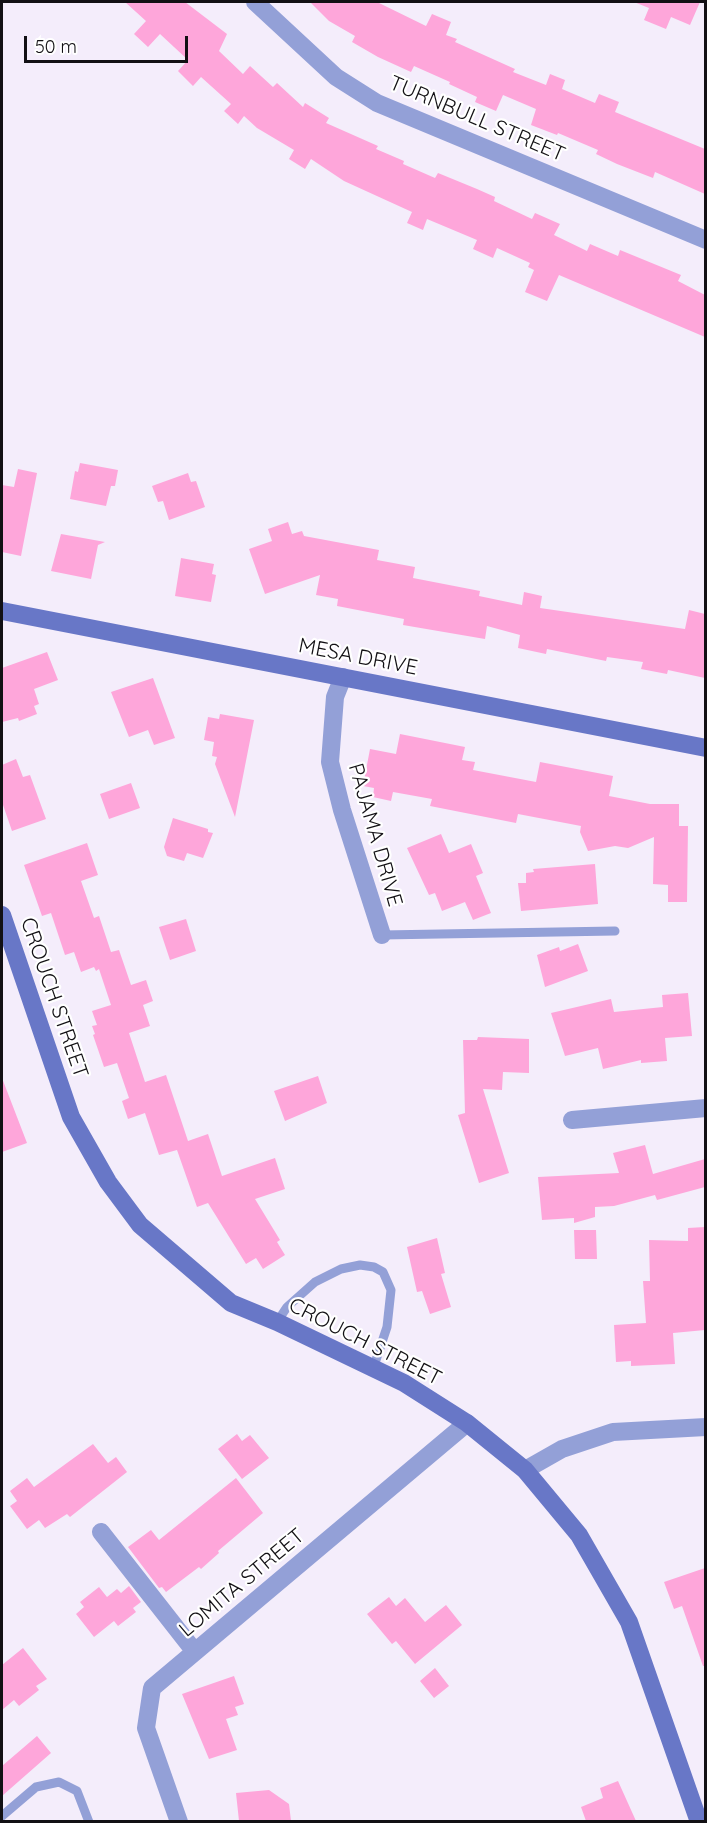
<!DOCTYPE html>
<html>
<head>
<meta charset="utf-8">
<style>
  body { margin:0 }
  #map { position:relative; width:707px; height:1823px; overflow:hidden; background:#f4edfb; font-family:Quicksand,sans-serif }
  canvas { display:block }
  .frame { position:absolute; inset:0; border:3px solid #121014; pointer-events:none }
  .scale { position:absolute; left:24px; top:36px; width:164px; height:27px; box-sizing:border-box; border:3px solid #121014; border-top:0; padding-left:8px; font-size:18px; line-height:21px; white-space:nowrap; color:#121014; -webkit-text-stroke:4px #fff; paint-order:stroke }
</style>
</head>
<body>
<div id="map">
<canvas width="707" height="1823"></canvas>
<div class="frame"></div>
<div class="scale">50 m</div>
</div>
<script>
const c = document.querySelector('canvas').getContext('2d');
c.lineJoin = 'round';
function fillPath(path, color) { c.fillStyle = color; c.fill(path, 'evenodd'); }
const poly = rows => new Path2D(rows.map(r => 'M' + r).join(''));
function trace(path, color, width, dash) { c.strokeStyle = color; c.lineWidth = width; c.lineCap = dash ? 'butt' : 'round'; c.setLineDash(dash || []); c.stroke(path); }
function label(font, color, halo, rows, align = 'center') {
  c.font = font + ' Quicksand,sans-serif'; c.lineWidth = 4.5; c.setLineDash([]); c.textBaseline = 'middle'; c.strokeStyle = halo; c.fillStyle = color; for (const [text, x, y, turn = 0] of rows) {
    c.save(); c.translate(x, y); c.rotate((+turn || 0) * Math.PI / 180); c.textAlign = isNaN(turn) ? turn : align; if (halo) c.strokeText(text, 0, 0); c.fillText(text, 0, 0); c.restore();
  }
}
const building = poly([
  [125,2,185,2,227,34,219,51,243,74,250,66,273,87,277,83,303,107,305,103,329,118,326,123,378,146,376,149,404,161,403,164,435,178,438,173,477,189,495,197,494,201,532,219,535,213,560,224,554,235,587,251,590,244,618,256,620,250,681,275,678,281,705,295,705,337,559,275,547,301,525,292,534,270,528,267,530,263,497,248,493,258,473,249,477,240,427,219,423,230,407,223,412,212,344,181,311,159,305,169,289,159,294,150,257,128,244,116,238,124,224,111,231,104,201,77,193,86,178,71,188,60,160,34,148,47,134,34,146,21],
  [310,2,377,2,426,26,432,14,451,22,446,35,457,39,455,42,515,69,513,72,546,85,550,74,565,80,562,89,595,103,599,94,619,102,615,112,705,149,705,194,655,172,653,178,617,164,596,154,598,150,558,133,557,135,531,125,536,109,503,95,496,111,475,102,477,97,449,84,450,82,414,66,411,72,378,57,352,42,355,36,329,21],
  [634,2,700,2,690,25,671,17,666,29,644,20,649,8],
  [80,463,118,470,115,486,111,486,106,506,70,499,75,471,78,472],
  [18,469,37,473,21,556,2,552,2,485,14,487],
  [188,473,191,482,196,481,205,507,169,520,163,501,158,502,152,486],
  [288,522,292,534,302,531,304,536,379,550,377,560,415,567,413,578,480,591,479,596,522,605,524,592,542,596,540,608,685,629,689,610,705,614,705,678,668,670,667,674,641,669,643,662,607,657,606,661,547,649,546,654,518,648,520,635,487,626,485,639,403,625,404,619,337,606,338,599,316,595,320,575,265,594,249,549,272,541,268,529],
  [61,534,105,542,98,545,91,579,51,571],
  [181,558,214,564,212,574,216,575,211,602,175,596],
  [47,652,58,680,34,689,39,704,34,706,37,714,19,721,18,718,2,722,2,668],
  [153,678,175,738,154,745,148,730,129,737,111,692],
  [220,714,254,720,235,817,215,764,217,757,212,756,214,742,204,740,208,717,219,719],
  [400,734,465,747,462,760,475,762,473,770,536,782,540,762,613,776,609,796,650,804,679,804,679,826,688,826,687,902,668,902,668,885,653,884,654,837,628,848,615,846,588,851,580,832,581,826,518,814,516,823,430,806,432,799,393,792,391,801,373,797,374,788,363,786,370,749,396,754],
  [16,759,23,777,30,775,46,819,12,831,2,802,2,765],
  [131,783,140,808,109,819,100,794],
  [173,818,208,829,208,832,213,833,203,858,187,853,184,861,167,856,164,847],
  [441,834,449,853,471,844,483,873,476,876,491,913,473,920,465,902,442,911,435,893,429,895,407,848],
  [87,843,98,875,81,881,94,918,99,916,111,952,119,950,131,985,146,980,153,1001,143,1005,150,1026,129,1033,145,1082,166,1075,188,1141,208,1134,222,1176,275,1158,285,1189,255,1199,280,1240,277,1242,285,1255,263,1269,256,1258,246,1264,208,1203,197,1207,177,1150,159,1155,145,1113,128,1119,122,1101,129,1098,117,1063,104,1067,93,1035,95,1034,92,1026,97,1025,92,1011,111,1005,99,969,96,971,94,967,81,972,74,952,65,955,51,913,42,916,24,865],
  [595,864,598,904,521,911,518,883,526,883,526,873,534,872,533,869],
  [186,919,196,951,170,960,159,927],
  [578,944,588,971,545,987,537,955,559,947,560,951],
  [688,993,692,1036,665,1038,667,1061,641,1063,641,1060,603,1069,598,1048,565,1056,551,1013,611,999,614,1012,663,1007,662,995],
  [478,1037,529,1039,529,1073,503,1072,502,1090,483,1089,509,1173,479,1183,458,1115,465,1113,463,1040,477,1040],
  [318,1076,327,1103,285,1121,274,1091],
  [2,1078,27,1143,2,1152],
  [645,1145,653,1174,705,1159,705,1187,657,1200,655,1195,614,1206,595,1207,595,1217,574,1223,574,1218,542,1220,538,1177,619,1173,613,1153],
  [705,1227,705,1330,673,1333,675,1364,631,1366,631,1361,616,1362,614,1325,646,1323,643,1281,650,1281,649,1240,688,1241,688,1228],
  [574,1230,596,1230,597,1259,575,1259],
  [437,1238,445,1273,441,1274,451,1307,430,1314,422,1291,417,1292,407,1247],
  [237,1434,242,1441,250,1435,269,1458,242,1479,218,1449],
  [93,1444,108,1463,116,1457,127,1472,70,1517,67,1514,45,1528,39,1520,27,1529,10,1506,17,1501,10,1491,27,1478,34,1487],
  [236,1478,263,1513,218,1551,219,1553,201,1569,199,1567,166,1592,162,1587,159,1588,128,1547,151,1530,159,1540],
  [705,1568,705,1666,703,1666,682,1606,674,1609,664,1582],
  [129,1586,141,1602,133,1608,136,1612,118,1626,114,1621,94,1637,76,1614,84,1607,80,1602,99,1587,107,1597,117,1589,121,1593],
  [389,1597,396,1606,405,1598,425,1622,446,1605,462,1625,415,1664,396,1641,392,1644,367,1614],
  [23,1648,47,1679,36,1686,39,1690,19,1706,14,1700,2,1710,2,1665],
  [435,1668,449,1686,434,1698,420,1681],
  [234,1676,244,1704,235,1707,238,1715,226,1719,237,1750,209,1759,182,1694],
  [37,1736,51,1753,2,1796,2,1766],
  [618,1781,636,1821,586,1821,581,1807,603,1798,600,1788],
  [269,1790,289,1804,291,1821,239,1821,236,1793]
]);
const lane = poly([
  [382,935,615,931],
  [277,1322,287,1307,315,1282,341,1269,360,1265,374,1267,383,1272,391,1290,387,1327,373,1369],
  [2,1816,36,1787,59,1782,77,1791,89,1822]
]);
const street = poly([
  [255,2,336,77,377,103,706,240],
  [343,677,335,697,330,762,342,810,382,935],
  [572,1120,706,1108],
  [525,1470,562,1449,613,1432,706,1427],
  [101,1532,195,1652],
  [179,1822,146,1728,152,1688,467,1423]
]);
const secondary = poly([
  [2,611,706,748],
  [2,915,71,1117,108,1182,140,1225,231,1303,277,1322,404,1383,467,1423,525,1470,579,1535,629,1622,699,1822]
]);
const streetNames = [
  ["TURNBULL STREET",477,119,23],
  ["MESA DRIVE",358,657,11],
  ["PAJAMA DRIVE",375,835,74],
  ["CROUCH STREET",54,998,71],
  ["CROUCH STREET",365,1342,27],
  ["LOMITA STREET",242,1583,-40]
];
fillPath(building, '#fea6da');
trace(lane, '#93a0d7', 9);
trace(street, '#93a0d7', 18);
trace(secondary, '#6877c7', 18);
label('21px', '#121014', '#fff', streetNames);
</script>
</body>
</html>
